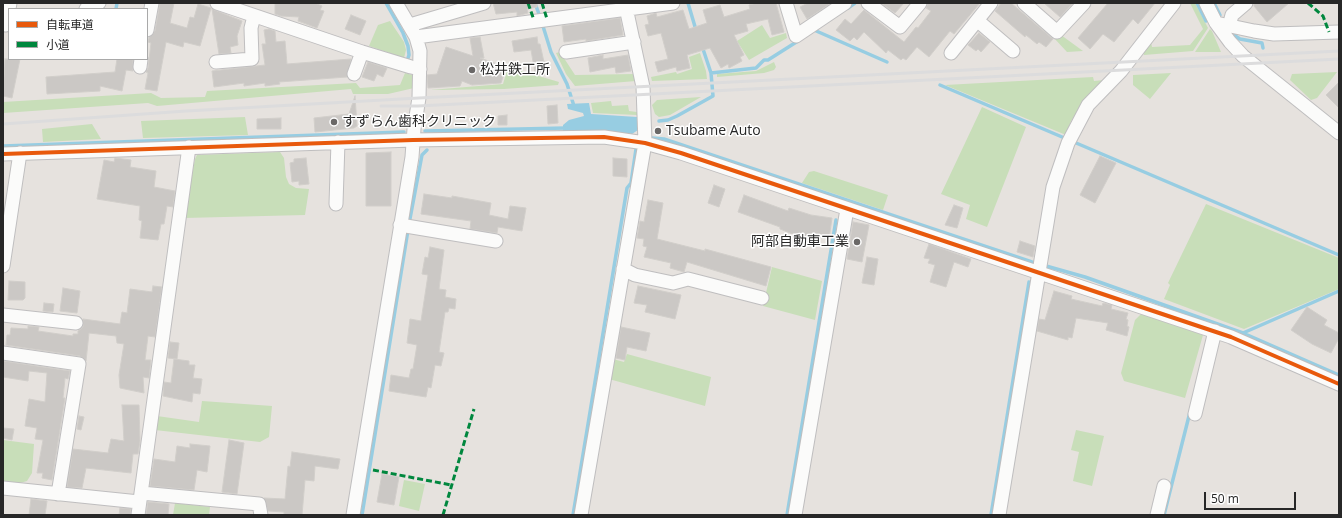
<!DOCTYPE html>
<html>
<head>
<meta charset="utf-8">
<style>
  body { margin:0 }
  #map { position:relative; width:1342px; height:518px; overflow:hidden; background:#e6e2de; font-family:"Open Sans","Noto Sans JP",sans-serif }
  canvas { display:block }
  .frame { position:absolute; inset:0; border:4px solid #272727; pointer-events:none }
  .legend { position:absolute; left:8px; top:8px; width:140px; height:52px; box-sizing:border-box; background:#fff; border:1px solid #a9a9a9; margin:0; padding:5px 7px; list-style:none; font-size:12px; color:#272727 }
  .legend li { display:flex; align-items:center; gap:8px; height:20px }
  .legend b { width:20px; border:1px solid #a9a9a9 }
  .scale { position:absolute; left:1204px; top:492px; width:92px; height:18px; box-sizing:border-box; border:2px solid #272727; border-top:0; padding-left:5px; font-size:12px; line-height:14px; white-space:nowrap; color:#272727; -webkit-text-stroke:3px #fff; paint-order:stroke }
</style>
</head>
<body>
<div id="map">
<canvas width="1342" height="518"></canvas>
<div class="frame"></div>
<ul class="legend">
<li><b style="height:5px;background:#e8590c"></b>自転車道</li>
<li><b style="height:5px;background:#00873e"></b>小道</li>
</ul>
<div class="scale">50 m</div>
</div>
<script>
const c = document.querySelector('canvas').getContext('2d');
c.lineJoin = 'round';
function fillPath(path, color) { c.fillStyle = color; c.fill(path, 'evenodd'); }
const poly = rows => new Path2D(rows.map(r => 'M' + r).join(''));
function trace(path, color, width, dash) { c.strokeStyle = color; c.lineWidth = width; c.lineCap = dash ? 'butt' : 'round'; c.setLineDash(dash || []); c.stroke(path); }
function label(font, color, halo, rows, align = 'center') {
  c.font = font + ' "Open Sans","Noto Sans JP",sans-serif'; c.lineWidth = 3; c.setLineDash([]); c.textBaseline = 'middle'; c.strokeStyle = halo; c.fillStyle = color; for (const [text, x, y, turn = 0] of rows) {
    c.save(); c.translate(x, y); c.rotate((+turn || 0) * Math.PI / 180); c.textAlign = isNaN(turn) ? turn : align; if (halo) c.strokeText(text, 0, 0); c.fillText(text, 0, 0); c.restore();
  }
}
const green = poly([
  [1190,3,1195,3,1208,28,1193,51,1144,55,1143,52,1151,42,1152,47,1190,45,1203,29],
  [390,21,404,42,406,50,404,58,369,46,378,25],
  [762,25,770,38,786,33,787,38,749,60,737,41],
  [1210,29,1212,31,1221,52,1195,52],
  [1061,35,1083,51,1067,52,1053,37],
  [560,52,575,75,635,74,636,81,575,86,566,74,556,53],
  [700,53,706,71,707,79,652,81,651,77,676,72,677,74,692,69,689,57],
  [774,62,776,67,774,70,764,73,717,77,717,74,756,71],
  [508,67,559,82,558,85,504,89,430,90,503,84],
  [1337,72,1317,98,1311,100,1290,80,1292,74],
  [405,73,412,75,414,88,388,94,353,94,351,89,157,106,148,103,3,113,3,102,151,93,161,98,205,97,207,91,356,83,360,88,400,85],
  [1171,73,1150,99,1133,85,1133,75],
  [1093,77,1094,81,1104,80,1088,96,1071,121,1066,135,945,85],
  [701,97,670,115,659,117,655,114,652,105,657,100],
  [611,101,612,106,628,105,629,111,637,112,637,115,593,113,591,103],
  [982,107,1026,127,987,227,966,219,970,205,941,194],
  [245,117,248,135,143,138,141,121],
  [92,124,101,139,43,142,42,129],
  [280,152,284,158,286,177,289,184,296,188,309,189,305,215,184,218,195,159,197,155],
  [814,171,888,195,883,210,802,183,809,172],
  [1206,204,1339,258,1339,289,1244,329,1164,299,1170,285,1168,283],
  [772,267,822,281,815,320,763,306],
  [1141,314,1203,335,1185,398,1124,381,1121,373,1135,320],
  [627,354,711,377,705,406,609,379,613,359,624,362],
  [202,401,272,406,269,437,260,442,155,430,157,416,199,422],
  [1076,430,1104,436,1092,486,1073,481,1079,452,1071,450],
  [3,440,34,444,32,473,27,481,13,485,3,485],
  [404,480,425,484,419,511,399,506],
  [175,503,210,507,209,515,173,515]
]);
const water = poly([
  [589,103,591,114,637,117,638,130,632,134,605,131,563,131,563,125,569,120,584,116,583,113,568,109,567,104]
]);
const stream = poly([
  [386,3,403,33,408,46,409,55,407,61,404,60],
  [535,3,540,17],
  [688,3,696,30],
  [1197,3,1206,21,1208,19],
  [1214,3,1220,15],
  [848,8,855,3],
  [116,9,117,3],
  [542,23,551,52,567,84,574,106],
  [814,30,887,62],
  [1229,32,1240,39,1262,43,1263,48],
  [702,46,711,73],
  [940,85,1339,255],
  [659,121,668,120,677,116,713,96,711,73,756,68,764,60,768,60,798,41],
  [425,131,566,128],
  [652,138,664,139,1032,262,1085,277,1243,333,1339,375],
  [3,146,404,132],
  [409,224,422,155,427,150],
  [1243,333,1339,291],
  [362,515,408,230],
  [573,515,627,188,631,183,636,149],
  [787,515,836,220],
  [991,515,1029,282],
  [1164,515,1190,412]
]);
const building = poly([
  [160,3,174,3,170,23,187,28,190,17,194,18,198,4,211,8,200,46,184,42,183,47,166,42,157,91,145,89,148,73,146,72,148,68,151,43,148,42,149,38,155,31,160,3],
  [275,3,315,3,322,6,320,10,324,11,317,28,298,21,299,17,281,16,275,14,275,3],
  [493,3,537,3,537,7,527,9,528,13,517,16,517,12,496,14,493,3],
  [757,3,776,3,784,32,772,35,768,19,746,24,748,31,734,35,744,55,740,57,742,61,729,68,728,64,721,68,710,48,687,55,690,68,677,71,676,67,658,72,655,62,668,59,661,33,648,36,645,25,649,24,647,16,656,13,657,17,683,10,689,29,707,23,703,10,720,5,724,17,750,9,749,5,757,3],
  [808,3,831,3,807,19,800,7,808,3],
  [881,3,904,3,895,13,881,3],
  [928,3,980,3,954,34,950,31,929,57,917,47,906,60,903,58,901,60,888,50,886,53,864,32,857,40,854,37,850,41,836,30,845,19,851,24,864,10,904,42,916,27,918,28,931,11,926,8,928,3],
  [1001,3,1011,3,1053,39,1046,47,1039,42,1037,44,1026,35,1025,37,995,11,1001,3],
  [1044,3,1073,3,1060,17,1044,3],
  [1108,3,1155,3,1138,24,1133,19,1114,42,1103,34,1090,49,1078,38,1108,3],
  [1254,3,1289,3,1267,22,1254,6,1254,3],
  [212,9,242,21,237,36,238,45,230,47,231,53,219,54,212,9],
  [351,15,366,21,360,35,345,29,351,15],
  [620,18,623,35,586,41,586,39,564,42,562,26,620,18],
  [269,29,275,31,276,42,285,41,287,64,351,59,347,77,279,82,280,84,265,86,265,83,244,86,244,83,214,87,212,71,265,65,262,44,266,44,264,30,269,29],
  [979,33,990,42,981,52,978,49,976,51,968,45,979,33],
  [480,37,484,58,480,58,506,67,501,83,472,85,462,81,460,86,428,88,427,75,437,74,446,47,473,56,470,38,480,37],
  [537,37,538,44,540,44,546,71,535,73,531,50,514,52,512,41,537,37],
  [603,55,603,59,628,55,631,71,616,73,615,67,590,72,588,58,603,55],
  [5,59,20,59,12,98,3,96,5,59],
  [117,59,133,59,133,71,126,70,122,91,100,86,100,91,47,94,46,77,115,72,117,59],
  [368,62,387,68,383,77,377,74,374,81,362,77,368,62],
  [1339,82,1339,108,1326,95,1339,82],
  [355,96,357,126,354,128,315,132,314,118,349,114,355,96],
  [557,105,558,123,548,124,547,106,557,105],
  [507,115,507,125,498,125,498,116,507,115],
  [281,118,281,129,257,129,257,119,281,118],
  [391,152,391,206,366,206,366,153,391,152],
  [1100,156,1116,163,1095,203,1080,195,1100,156],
  [115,158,131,160,130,167,156,171,154,187,175,191,173,207,167,206,164,224,161,224,158,240,140,238,142,221,139,220,140,206,97,199,104,160,114,162,115,158],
  [306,158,309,184,299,185,299,181,292,182,290,163,294,162,294,159,306,158],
  [613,158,627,159,627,177,613,176,613,158],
  [714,185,725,189,719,207,708,203,714,185],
  [424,194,452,198,452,196,491,203,489,215,508,219,510,206,526,208,522,231,498,227,497,233,470,229,471,221,421,214,424,194],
  [744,195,788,211,789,208,811,215,832,218,829,239,795,235,780,229,780,227,738,212,744,195],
  [648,200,663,203,657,239,705,251,705,249,771,267,766,286,687,262,684,272,670,268,671,263,644,257,647,247,643,246,644,239,637,238,640,221,644,222,648,200],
  [954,205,963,208,957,228,945,225,954,205],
  [853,222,869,225,862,262,847,259,853,222],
  [1020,241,1035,246,1033,257,1017,252,1020,241],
  [929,244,971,259,968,267,954,262,946,287,930,282,935,265,928,263,930,259,924,258,929,244],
  [430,247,444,250,439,289,446,290,445,297,456,299,455,309,449,308,448,312,445,312,439,352,444,353,441,366,435,365,431,388,428,387,426,397,389,391,391,375,409,378,411,369,413,369,417,345,407,343,410,319,421,321,428,275,422,274,425,257,428,258,430,247],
  [867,257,878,259,874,285,862,283,867,257],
  [9,281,25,282,25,298,23,300,8,300,9,281],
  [153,286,162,287,155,337,148,336,145,360,151,360,149,378,143,377,144,393,120,388,119,375,124,344,117,343,116,336,89,333,86,361,80,356,6,345,7,335,10,335,11,328,28,329,28,326,39,327,38,331,73,336,73,334,78,334,78,331,83,327,83,319,120,324,122,312,127,313,130,289,152,292,153,286],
  [638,286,681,295,675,319,645,312,647,305,634,303,638,286],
  [63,288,80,291,77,313,60,311,63,288],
  [1054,291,1072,296,1071,299,1102,306,1103,303,1112,305,1111,309,1128,313,1126,319,1128,320,1127,326,1129,327,1127,336,1106,330,1108,323,1076,318,1072,338,1068,337,1068,340,1037,331,1039,319,1045,320,1054,291],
  [44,303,54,304,53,312,43,311,44,303],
  [1307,307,1327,320,1324,325,1339,333,1339,338,1331,353,1312,344,1291,330,1307,307],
  [621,327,650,333,646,351,627,347,625,360,616,358,621,327],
  [170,342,179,343,177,359,168,358,170,342],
  [174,359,189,361,189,365,195,365,193,378,202,379,200,394,193,393,192,402,163,396,164,382,171,383,174,359],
  [3,361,70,371,68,379,65,378,63,398,65,398,52,480,42,478,43,473,37,473,43,440,35,439,37,428,25,426,29,399,45,402,47,373,29,371,28,381,3,377,3,361],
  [122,405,139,405,140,441,138,454,133,454,131,473,86,468,82,488,67,487,73,449,108,453,111,439,124,441,122,405],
  [79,416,84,417,81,430,77,429,79,416],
  [3,428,14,429,12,440,3,438,3,428],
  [229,440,244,443,237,494,222,492,229,440],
  [190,444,210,446,207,472,197,470,194,490,150,486,154,459,175,462,177,446,190,448,190,444],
  [292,452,340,459,338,469,315,466,314,481,305,480,302,515,284,515,284,512,268,511,264,498,285,499,288,466,290,467,292,452],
  [382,474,399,477,394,505,377,502,382,474],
  [31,499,47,501,45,515,29,515,31,499],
  [148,502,169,504,168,515,146,515,148,502],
  [120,508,131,509,130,515,119,515,120,508]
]);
const minor = poly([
  [217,3,362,52,411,67,420,69],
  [786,3,796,36,845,3],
  [868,3,900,27,920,3],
  [1024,3,1057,32,1084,3],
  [1206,3,1216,23,1254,31,1274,34,1339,32],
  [86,9,99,3],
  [978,21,1013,51],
  [1216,23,1230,42,1243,56,1339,133],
  [6,25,10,3],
  [410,25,484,3],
  [1229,26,1232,15,1246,3],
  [147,30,152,3],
  [416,37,673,3],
  [566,52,634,42],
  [951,53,991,3],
  [216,62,252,59,251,28,254,16],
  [140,67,141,59],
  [354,74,362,52],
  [3,154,413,140,604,137,645,143,681,153,1231,337,1339,384],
  [336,204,338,142],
  [400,225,496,241],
  [3,266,20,153],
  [623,269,635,275,673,283,688,279,762,298],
  [3,315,76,323],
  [3,353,79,364,58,494],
  [1195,414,1215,331],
  [3,488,139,502],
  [141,493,259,504,261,515],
  [138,515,189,147],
  [353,515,412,157,414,129,419,98,420,51,416,37,396,3],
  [581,515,645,143,643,87,625,3],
  [795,515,847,209],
  [999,515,1053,187,1068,143,1088,105,1121,71,1174,3],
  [1157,515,1164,486]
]);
const rail = poly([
  [381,106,418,106,1339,59],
  [3,124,186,111,419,98,1339,51]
]);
const quiet = poly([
  [528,3,534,20],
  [542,3,547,19],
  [1308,3,1323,16,1329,32],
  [373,470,451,485],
  [443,515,474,409]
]);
const cycleway = poly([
  [3,154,413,140,604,137,645,143,681,153,1231,337,1339,384]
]);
const markers = [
  [472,70,4,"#6a6867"],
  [334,122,4,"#6a6867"],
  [658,131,4,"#6a6867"],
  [857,242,4,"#6a6867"]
];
const poiNames = [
  ["松井鉄工所",480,70],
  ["すずらん歯科クリニック",342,122],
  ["Tsubame Auto",666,131],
  ["阿部自動車工業",849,242,"right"]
];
fillPath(green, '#c8deb9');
fillPath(water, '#97cde2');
trace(stream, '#97cde2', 3.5);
fillPath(building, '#cbc8c5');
trace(building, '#d1ceca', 1);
trace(minor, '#bfbebf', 15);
trace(minor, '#fbfbfa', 13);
trace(rail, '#dcdcdd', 3);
trace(quiet, '#00873e', 3, [6, 3]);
trace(cycleway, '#e8590c', 4);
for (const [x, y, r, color] of markers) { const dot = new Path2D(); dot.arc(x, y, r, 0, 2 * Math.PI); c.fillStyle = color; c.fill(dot); trace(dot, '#fff', 1.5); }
label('14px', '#272727', '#fff', poiNames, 'left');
</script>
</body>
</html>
